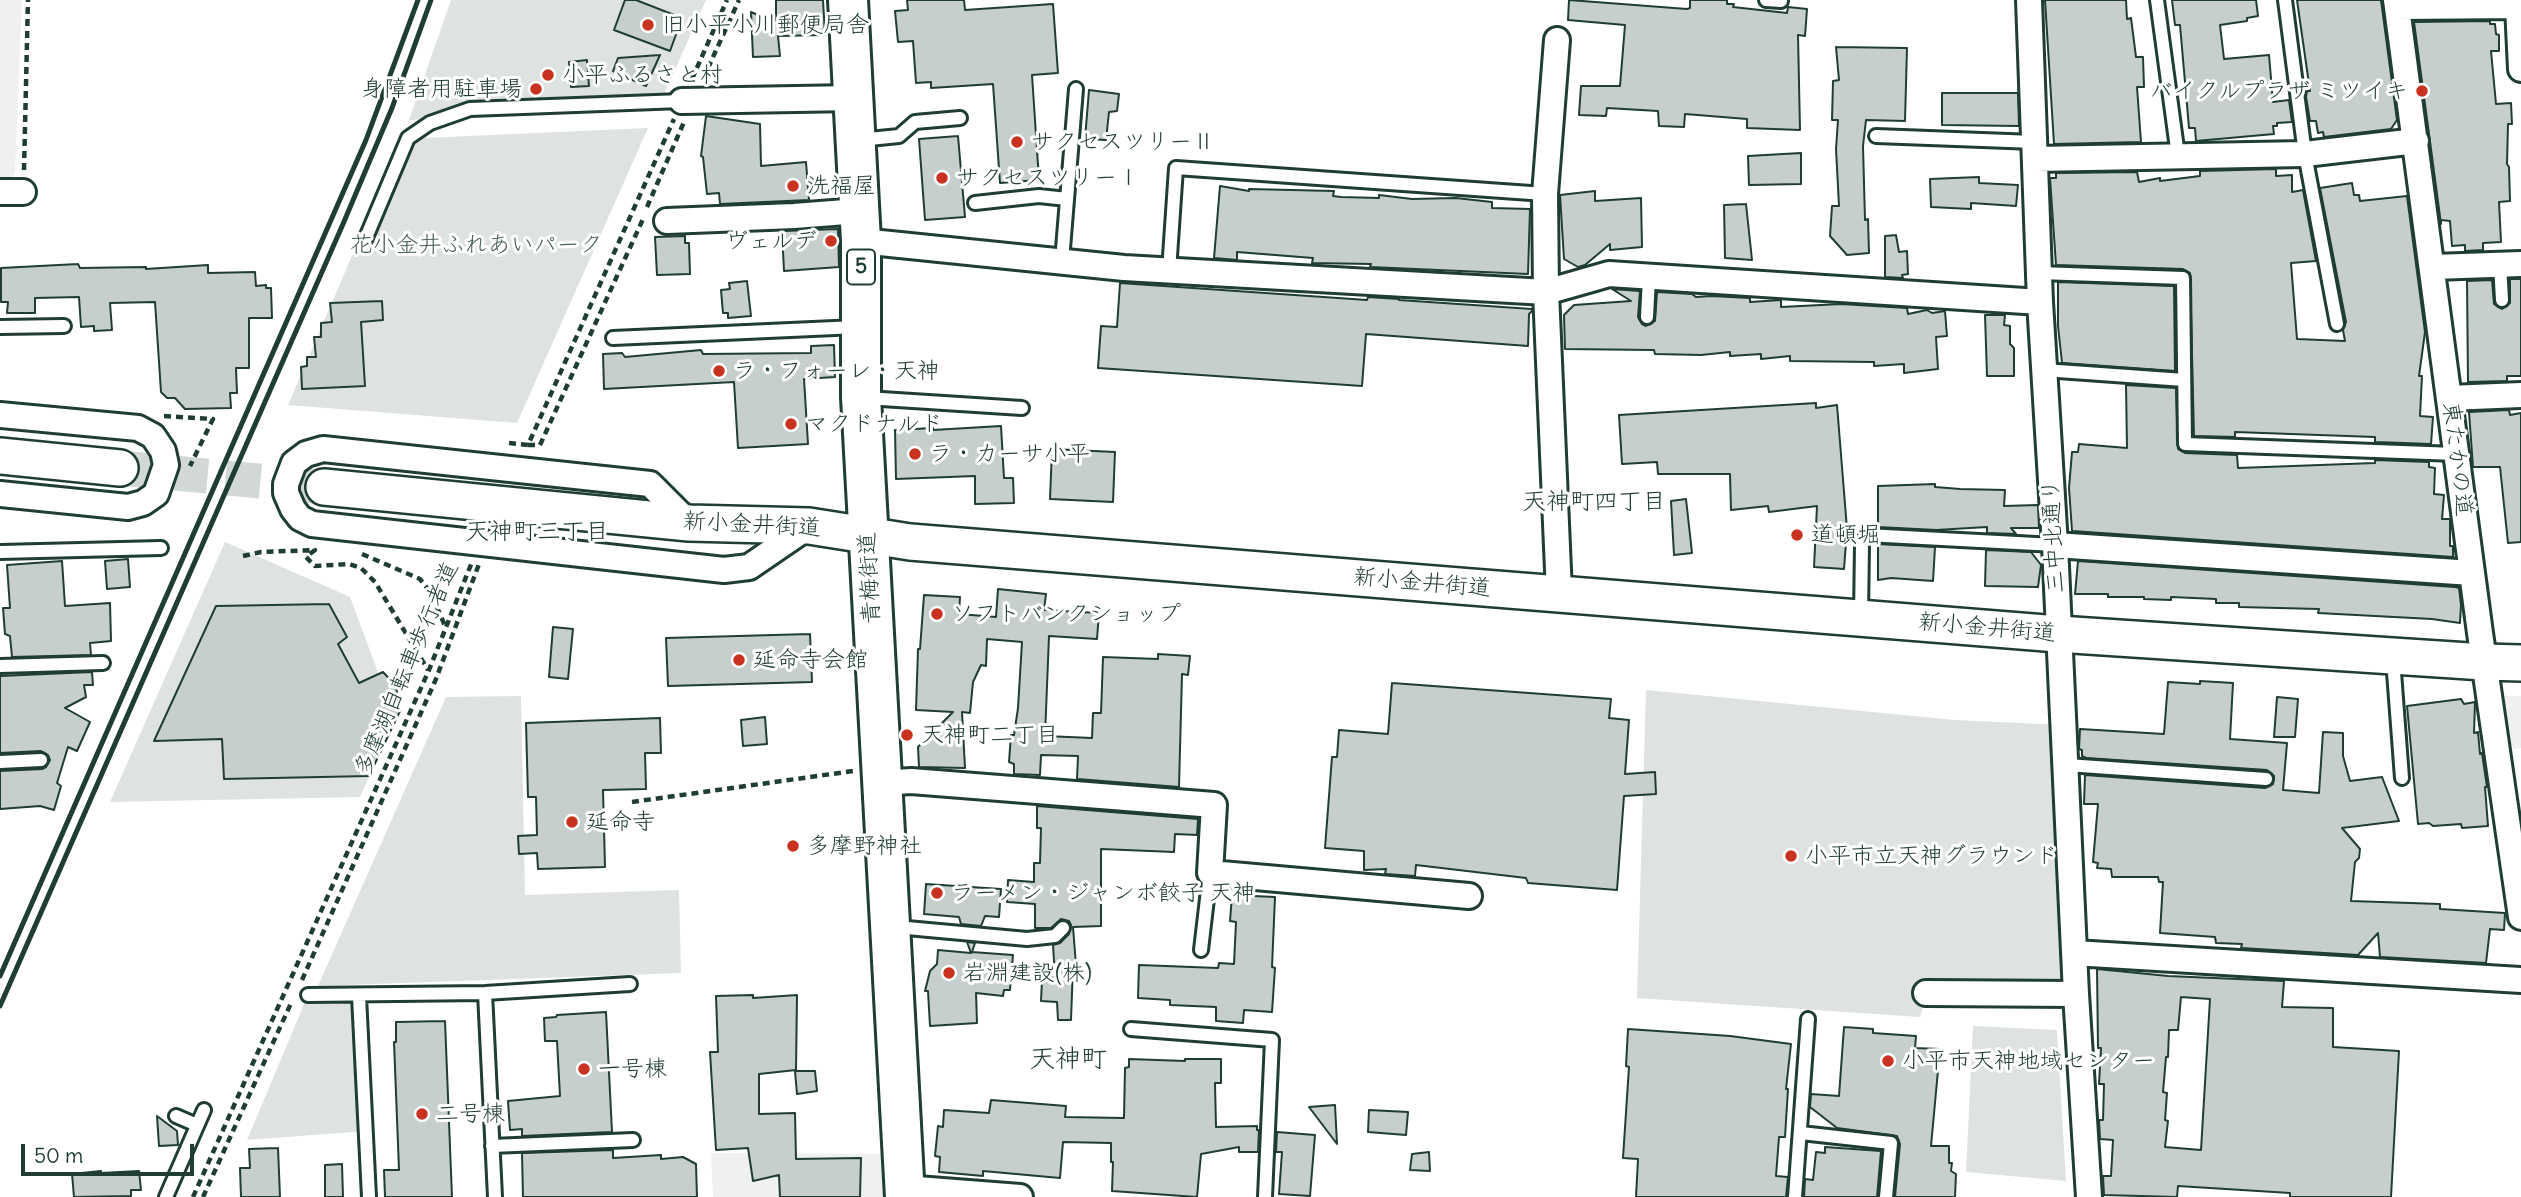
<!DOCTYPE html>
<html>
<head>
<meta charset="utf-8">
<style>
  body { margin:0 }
  #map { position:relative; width:2521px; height:1197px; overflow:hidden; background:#fff; font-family:Delius,sans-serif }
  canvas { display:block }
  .scale { position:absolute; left:21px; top:1144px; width:173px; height:32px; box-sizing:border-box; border:4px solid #1f3d34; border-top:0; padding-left:9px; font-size:21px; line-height:24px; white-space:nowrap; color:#1f3d34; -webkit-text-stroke:5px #fff; paint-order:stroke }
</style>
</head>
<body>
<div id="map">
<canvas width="2521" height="1197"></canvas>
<div class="scale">50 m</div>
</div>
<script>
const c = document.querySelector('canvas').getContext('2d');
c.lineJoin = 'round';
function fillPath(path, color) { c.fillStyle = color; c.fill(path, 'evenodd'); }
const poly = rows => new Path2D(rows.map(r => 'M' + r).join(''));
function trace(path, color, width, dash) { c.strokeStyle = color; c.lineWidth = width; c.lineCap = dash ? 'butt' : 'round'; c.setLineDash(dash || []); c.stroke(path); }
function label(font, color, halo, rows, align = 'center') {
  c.font = font + ' Delius,"Klee One",sans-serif'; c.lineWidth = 6; c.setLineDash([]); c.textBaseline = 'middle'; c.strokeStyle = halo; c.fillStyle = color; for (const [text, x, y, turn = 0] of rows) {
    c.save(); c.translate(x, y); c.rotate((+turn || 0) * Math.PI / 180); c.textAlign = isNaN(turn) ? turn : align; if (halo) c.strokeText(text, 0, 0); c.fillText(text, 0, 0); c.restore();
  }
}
const built = poly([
  [0,0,22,0,15,173,8,181,0,180],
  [2499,696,2521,696,2521,748,2506,750],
  [711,1153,888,1154,889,1197,713,1197]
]);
const green = poly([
  [451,0,706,0,657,110,409,120],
  [648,128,517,423,288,405,402,139],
  [225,542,350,597,395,718,360,797,110,802],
  [1646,690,1955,720,2064,725,2076,994,1927,993,1920,1017,1637,998],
  [521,696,525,895,679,890,681,973,318,986,446,697],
  [308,995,359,996,366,1131,247,1140],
  [1973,1026,2057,1030,2066,1181,1966,1172]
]);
const building = poly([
  [625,0,636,0,682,18,670,51,614,30,625,0],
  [776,0,823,0,825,35,778,36,780,56,753,57,751,12,776,23,776,0],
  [907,0,964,0,965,10,1053,4,1058,73,1032,75,1039,180,1000,183,993,84,931,88,931,82,916,83,913,41,898,42,895,11,908,10,907,0],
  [1569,0,1687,9,1690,8,1690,0,1727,0,1727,4,1734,4,1733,7,1787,13,1788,7,1807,9,1805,36,1798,35,1800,130,1747,128,1747,119,1685,114,1684,127,1659,126,1658,111,1607,108,1606,116,1579,115,1581,86,1620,86,1625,25,1568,20,1569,0],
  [2045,0,2126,0,2127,19,2131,18,2136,57,2143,57,2144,87,2137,87,2141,142,2054,144,2045,0],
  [2172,0,2256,0,2258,16,2247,18,2247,21,2220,25,2224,59,2269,55,2273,102,2289,100,2292,122,2277,123,2277,126,2273,126,2274,134,2196,141,2195,128,2189,128,2180,25,2175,25,2172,0],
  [2297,0,2381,0,2397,120,2391,129,2324,137,2323,132,2318,133,2316,121,2310,121,2306,97,2307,91,2310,91,2297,0],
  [2490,21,2490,24,2495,24,2496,34,2499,35,2499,51,2491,51,2496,104,2511,103,2512,124,2508,124,2507,164,2509,167,2510,201,2499,202,2501,242,2483,243,2483,250,2465,251,2465,245,2452,246,2450,221,2441,220,2441,224,2414,22,2490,21],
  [1836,47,1907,48,1905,121,1866,120,1863,146,1865,220,1868,219,1869,253,1847,255,1830,236,1832,206,1839,206,1836,149,1838,120,1832,120,1833,81,1839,80,1836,47],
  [660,55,646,86,613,71,618,58,660,55],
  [587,60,589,86,571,87,569,62,587,60],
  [1089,90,1119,94,1117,111,1109,112,1106,140,1085,139,1089,90],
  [1942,93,2018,93,2019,126,1942,125,1942,93],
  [706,116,760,124,761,166,806,162,809,200,720,204,719,193,707,194,703,157,701,156,706,116],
  [958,136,965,217,925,220,919,139,958,136],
  [1801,153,1801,184,1749,185,1748,156,1801,153],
  [2276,169,2276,176,2292,175,2292,192,2303,190,2316,261,2291,263,2297,339,2345,341,2343,330,2346,322,2320,188,2352,183,2354,195,2359,195,2360,201,2407,196,2425,332,2419,376,2422,376,2420,416,2433,417,2431,444,2375,442,2375,437,2235,432,2235,437,2194,436,2190,273,2183,269,2056,265,2050,178,2056,178,2056,173,2137,172,2139,182,2160,178,2160,181,2200,176,2200,171,2276,169],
  [1979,177,1979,183,2018,185,2016,206,1971,203,1971,209,1931,207,1930,179,1979,177],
  [1220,186,1249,191,1249,189,1334,191,1333,196,1341,197,1379,198,1379,195,1412,199,1456,198,1492,202,1492,208,1530,209,1528,274,1370,267,1371,264,1312,263,1313,258,1237,252,1237,260,1214,258,1220,186],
  [1595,191,1595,201,1641,198,1642,247,1610,250,1610,244,1585,265,1578,267,1564,259,1560,195,1595,191],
  [1746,204,1752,260,1725,258,1724,205,1746,204],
  [838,229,839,267,784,271,782,231,838,229],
  [1896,235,1899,252,1907,251,1908,274,1902,275,1903,278,1885,277,1885,236,1896,235],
  [685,236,685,243,689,243,690,274,657,275,655,237,685,236],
  [78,264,80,268,146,267,146,269,208,265,208,273,255,272,256,286,266,285,266,288,271,288,272,318,249,318,249,368,236,368,237,393,230,393,231,408,185,409,175,398,167,398,161,392,155,302,110,303,112,330,94,331,94,326,81,327,79,297,35,298,35,313,7,313,8,302,1,302,1,268,78,264],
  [2510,279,2521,279,2521,376,2507,376,2507,381,2468,382,2467,281,2492,280,2494,304,2502,309,2510,303,2510,279],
  [747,281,751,316,728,318,728,313,723,313,721,290,730,289,729,283,747,281],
  [2058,282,2174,286,2175,371,2062,363,2058,326,2058,282],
  [1120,283,1367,300,1368,297,1399,299,1399,300,1532,309,1532,311,1529,314,1528,346,1366,334,1362,386,1098,368,1101,326,1117,327,1120,283],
  [1612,289,1640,291,1638,317,1642,324,1646,326,1655,321,1657,292,1692,294,1696,297,1711,296,1750,298,1750,302,1781,300,1781,307,1841,304,1907,308,1908,314,1927,310,1932,313,1945,311,1947,336,1936,337,1938,369,1904,373,1904,364,1874,366,1874,362,1790,361,1790,356,1761,359,1761,354,1730,356,1730,352,1701,355,1655,354,1654,350,1565,349,1564,315,1574,305,1631,301,1612,289],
  [382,301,383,320,361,322,365,386,302,389,301,367,307,366,307,357,316,357,314,337,321,337,321,323,332,322,330,303,382,301],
  [1985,315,2005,315,2004,325,2010,326,2010,344,2014,348,2014,376,1987,376,1985,315],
  [834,345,835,377,804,379,808,444,738,448,734,382,604,389,603,354,622,353,625,357,701,350,703,354,811,353,811,346,834,345],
  [2126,385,2176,388,2178,449,2185,453,2237,455,2238,468,2375,463,2375,460,2429,462,2429,467,2435,468,2434,494,2444,495,2442,519,2450,519,2450,546,2453,546,2453,557,2072,531,2069,488,2072,452,2078,452,2079,444,2127,448,2126,385],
  [1816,403,1816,408,1837,405,1847,529,1844,569,1814,567,1817,506,1769,512,1768,506,1731,510,1730,474,1658,474,1657,462,1622,464,1619,415,1816,403],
  [2509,410,2510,415,2521,413,2521,542,2508,543,2500,467,2473,467,2469,412,2509,410],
  [1001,426,1004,478,1013,478,1014,503,975,504,975,476,896,479,895,430,933,428,933,430,1001,426],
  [1052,449,1115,452,1113,502,1050,499,1052,449],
  [1935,484,1935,487,1960,489,2005,490,2004,506,2038,505,2039,528,2011,528,2016,534,1987,533,1987,527,1936,530,1878,527,1878,486,1935,484],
  [1686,499,1692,553,1674,555,1671,501,1686,499],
  [1878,544,1935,547,1933,581,1891,578,1878,580,1878,544],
  [1986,550,2031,552,2041,565,2038,587,1985,586,1986,550],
  [128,559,130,587,107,589,105,561,128,559],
  [62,561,65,606,110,603,111,641,90,643,91,655,12,657,10,636,5,634,3,608,10,608,7,565,62,561],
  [2078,561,2455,587,2459,588,2461,605,2460,623,2432,619,2318,613,2319,609,2239,607,2239,603,2216,603,2216,599,2171,597,2171,600,2144,599,2144,597,2108,597,2108,594,2075,594,2078,561],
  [998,589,1046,594,1044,610,1099,613,1097,639,1049,636,1045,736,1092,738,1093,713,1101,713,1103,657,1158,659,1158,654,1190,656,1188,675,1182,674,1179,787,1077,779,1078,756,1041,755,1040,775,1014,774,1014,764,1009,762,1011,735,1014,735,1018,708,1022,642,987,639,986,666,981,665,973,682,970,713,962,712,965,768,919,767,918,747,953,712,916,710,918,649,920,649,924,595,960,597,959,614,996,617,998,589],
  [329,604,347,637,338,644,359,683,383,672,396,686,400,711,369,776,224,779,222,739,154,741,216,606,329,604],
  [553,627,573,629,568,679,549,677,553,627],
  [810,634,812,682,668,686,666,638,810,634],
  [92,672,93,685,84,685,86,697,65,708,90,722,77,751,68,747,57,783,61,786,54,810,40,806,0,809,0,771,42,769,46,767,50,760,48,755,41,751,0,753,0,676,92,672],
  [2200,681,2233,683,2230,739,2287,743,2283,790,2319,793,2323,732,2343,733,2343,756,2350,781,2382,777,2399,821,2342,828,2360,849,2359,858,2355,862,2351,901,2440,904,2440,909,2505,913,2504,930,2490,929,2486,963,2380,957,2378,933,2358,955,2241,948,2242,944,2216,943,2215,937,2160,933,2163,882,2159,882,2158,877,2112,877,2111,869,2097,868,2098,863,2093,862,2098,804,2084,804,2085,775,2265,788,2273,784,2274,776,2267,770,2086,758,2082,756,2082,750,2079,749,2080,729,2164,734,2168,682,2200,684,2200,681],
  [1392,683,1611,699,1609,718,1629,720,1625,774,1655,772,1656,794,1624,796,1617,890,1528,883,1526,878,1416,865,1415,876,1385,874,1386,869,1364,870,1364,851,1325,848,1332,757,1337,757,1339,730,1388,734,1392,683],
  [2277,697,2298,699,2295,737,2274,737,2277,697],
  [2461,699,2464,704,2475,702,2474,733,2478,732,2480,754,2482,753,2487,787,2485,787,2488,826,2462,828,2461,824,2433,826,2429,823,2418,824,2407,706,2461,699],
  [765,717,767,744,743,746,741,720,765,717],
  [660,718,661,753,645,753,646,789,603,790,605,867,538,869,537,853,519,854,518,836,537,835,536,797,528,797,526,723,660,718],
  [1037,806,1198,819,1197,835,1175,834,1174,852,1101,849,1101,926,1073,927,1076,965,1073,966,1071,1020,1058,1020,1057,1002,1041,1001,1042,980,1055,977,1053,945,1060,943,1069,934,1071,925,1069,921,1061,919,1051,928,1035,928,1035,904,1007,902,1008,880,1034,882,1034,863,1040,863,1041,828,1037,828,1037,806],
  [926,884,1001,889,999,917,985,916,981,926,961,924,959,917,924,914,926,884],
  [1232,895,1275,897,1272,967,1275,968,1272,1012,1244,1010,1243,1023,1216,1021,1216,1007,1170,1005,1170,1000,1138,998,1139,965,1218,968,1219,963,1234,964,1236,922,1230,921,1232,895],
  [967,942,975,943,972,952,1013,955,1010,990,1004,990,1003,996,976,993,977,1023,930,1026,928,991,925,991,930,971,937,964,938,950,971,953,967,942],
  [2097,969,2168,976,2284,981,2282,1007,2333,1008,2333,1047,2399,1051,2391,1197,2290,1197,2290,1193,2178,1186,2177,1197,2104,1195,2103,1176,2111,1176,2113,1140,2100,1139,2099,1120,2103,1120,2104,1084,2099,1084,2101,1048,2098,1048,2097,969],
  [2181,997,2210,999,2201,1150,2165,1147,2168,1121,2165,1120,2167,1093,2163,1092,2166,1057,2168,1057,2169,1030,2178,1030,2181,997],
  [753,995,753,998,797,995,796,1070,759,1074,759,1114,795,1113,796,1159,861,1158,860,1197,780,1197,779,1175,753,1181,748,1148,716,1150,710,1052,718,1052,716,996,753,995],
  [606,1012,612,1132,522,1136,522,1129,510,1130,508,1101,560,1096,557,1041,545,1041,544,1018,556,1017,557,1015,606,1012],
  [445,1021,452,1197,385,1197,384,1170,399,1170,394,1042,396,1042,396,1022,445,1021],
  [1844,1027,1873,1029,1873,1033,1916,1036,1915,1048,1940,1049,1931,1146,1949,1146,1949,1163,1952,1163,1951,1171,1956,1174,1955,1197,1895,1197,1900,1144,1897,1136,1837,1128,1810,1107,1811,1094,1839,1096,1844,1027],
  [1628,1029,1730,1036,1791,1044,1786,1089,1788,1089,1785,1137,1779,1137,1776,1176,1788,1177,1786,1197,1636,1197,1638,1159,1623,1158,1629,1067,1626,1066,1628,1029],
  [1129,1059,1185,1061,1185,1059,1221,1059,1221,1083,1215,1083,1216,1127,1257,1126,1257,1130,1259,1130,1258,1152,1239,1152,1239,1147,1201,1154,1197,1197,1112,1191,1113,1162,1111,1162,1111,1143,1063,1142,1060,1178,983,1171,983,1176,939,1172,940,1157,935,1156,938,1126,943,1127,944,1110,989,1113,991,1100,1066,1106,1065,1117,1124,1118,1125,1068,1129,1067,1129,1059],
  [795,1071,815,1071,817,1091,797,1094,795,1071],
  [1335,1105,1337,1144,1309,1107,1335,1105],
  [1369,1110,1408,1112,1406,1135,1368,1132,1369,1110],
  [157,1116,177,1131,178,1145,159,1146,157,1116],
  [1277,1132,1315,1135,1310,1196,1279,1194,1282,1152,1276,1152,1277,1132],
  [1825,1147,1881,1151,1877,1197,1804,1197,1805,1179,1813,1180,1816,1152,1825,1153,1825,1147],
  [278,1148,280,1197,241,1197,240,1168,250,1168,249,1149,278,1148],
  [613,1150,613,1158,661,1155,661,1159,683,1157,696,1164,697,1197,523,1197,522,1153,613,1150],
  [1429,1152,1430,1171,1410,1170,1412,1154,1429,1152],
  [342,1164,343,1197,325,1197,325,1165,342,1164],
  [101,1171,101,1173,139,1171,141,1190,131,1190,131,1196,74,1197,72,1174,101,1171]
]);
const secondaryTunnel = poly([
  [120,468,324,487]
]);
const path = poly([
  [692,79,727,0],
  [703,79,739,0],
  [24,170,28,0],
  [647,207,684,122],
  [164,416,213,419,190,466],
  [509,443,528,445,674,119],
  [528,445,540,445,643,219],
  [362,554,420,579,431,593,445,626],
  [243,556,261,552,315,550,306,557,315,566,349,564,361,568,375,582,428,670],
  [632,802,853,771],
  [302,980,436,679,479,564],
  [193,1197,429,670,472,562],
  [203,1197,292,1001]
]);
const lane = poly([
  [1766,0,1781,1],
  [2157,0,2178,156],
  [2285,0,2305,154,2337,324],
  [1876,136,2035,142],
  [859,140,899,136,915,122,960,118],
  [975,203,1039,196,1067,199],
  [365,240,408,138,430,123,470,109,682,101],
  [1062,261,1076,89],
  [2500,264,2502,300],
  [1169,271,1176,168,1545,194],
  [2039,273,2183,278,2185,444,2456,454],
  [1647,317,1649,277],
  [0,327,64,326],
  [613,338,857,327],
  [2044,370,2184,380],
  [866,398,1022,408],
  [0,552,161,548],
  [1861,617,1862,544,1866,535,2055,545],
  [2393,659,2402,778],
  [0,666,103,663],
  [0,762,41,760],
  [2067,765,2266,779],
  [896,927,1027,939,1055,936,1063,928],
  [1201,950,1210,873],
  [485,993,495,1197],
  [308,995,485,993,630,984],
  [359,996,369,1197],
  [1131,1029,1272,1040,1265,1197],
  [176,1116,197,1125],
  [1801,1133,1891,1143,1886,1197],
  [492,1146,633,1140],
  [166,1197,204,1110],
  [1795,1197,1808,1019]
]);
const street = poly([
  [2029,0,2040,302,2055,545,2076,994,2089,1197],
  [2396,0,2480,633,2521,917],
  [2518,6,2521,69],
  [2397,7,2521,6],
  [1557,40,1545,194,1546,292,1559,593],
  [682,101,853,98],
  [2035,159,2305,154,2416,141],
  [0,192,23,192],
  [667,221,794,216,859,211],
  [861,241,1124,268,1546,292,1609,274,2040,302],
  [2433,267,2521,264],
  [2449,398,2521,395],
  [0,415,138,428,153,436,163,451,166,465,156,494,143,503,128,507,0,494],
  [689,523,650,484,323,449,306,454,294,463,286,484,286,493,293,509,300,518,312,524,724,570,749,567,809,526],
  [2055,545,2472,573],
  [882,783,911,781,1214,805,1210,873,1469,896],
  [2074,953,2521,980],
  [1926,993,2076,994],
  [904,1188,1020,1197]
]);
const secondary = poly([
  [0,456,120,468],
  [324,487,689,523,809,526,910,542,2058,634,2484,662,2521,663]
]);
const primary = poly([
  [848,0,861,241,861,397,905,1197]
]);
const rail = poly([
  [0,976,366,140,418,0],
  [0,1006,343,224,392,108,431,0]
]);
const markers = [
  [648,25,7,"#c8321e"],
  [548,75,7,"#c8321e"],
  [536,89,7,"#c8321e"],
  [2422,91,7,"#c8321e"],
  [1017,142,7,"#c8321e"],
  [942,178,7,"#c8321e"],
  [793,186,7,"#c8321e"],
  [831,241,7,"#c8321e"],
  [719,371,7,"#c8321e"],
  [791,424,7,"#c8321e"],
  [915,454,7,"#c8321e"],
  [1797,535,7,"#c8321e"],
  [937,614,7,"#c8321e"],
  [739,660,7,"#c8321e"],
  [907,735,7,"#c8321e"],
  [572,822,7,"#c8321e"],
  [793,846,7,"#c8321e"],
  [1791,856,7,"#c8321e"],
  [937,893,7,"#c8321e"],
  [949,973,7,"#c8321e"],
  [1888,1061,7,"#c8321e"],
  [584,1069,7,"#c8321e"],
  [422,1114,7,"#c8321e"]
];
const shields = [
  [861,267,28]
];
const shieldNames = [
  ["5",861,267]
];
const poiNames = [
  ["旧小平小川郵便局舎",662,25],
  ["小平ふるさと村",562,75],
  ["身障者用駐車場",522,89,"right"],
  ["バイクルプラザ ミツイキ",2408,91,"right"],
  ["サクセスツリーⅡ",1031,142],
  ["サクセスツリーⅠ",956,178],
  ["洗福屋",807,186],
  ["ヴェルデ",817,241,"right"],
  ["ラ・フォーレ・天神",733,371],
  ["マクドナルド",805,424],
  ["ラ・カーサ小平",929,454],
  ["道頓堀",1811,535],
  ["ソフトバンクショップ",951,614],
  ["延命寺会館",753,660],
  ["天神町二丁目",921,735],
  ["延命寺",586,822],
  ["多摩野神社",807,846],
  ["小平市立天神グラウンド",1805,856],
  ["ラーメン・ジャンボ餃子 天神",951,893],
  ["岩淵建設(株)",963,973],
  ["小平市天神地域センター",1902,1061],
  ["一号棟",598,1069],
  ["二号棟",436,1114]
];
const parkNames = [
  ["花小金井ふれあいパーク",476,245]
];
const streetNames = [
  ["東たかの道",2457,459,83],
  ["新小金井街道",752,525,3],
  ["三中北通り",2054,536,-93],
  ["青梅街道",870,578,-93],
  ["新小金井街道",1422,583,5],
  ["新小金井街道",1987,628,5],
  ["多摩湖自転車歩行者道",407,669,-67]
];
const neighbourhoodNames = [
  ["天神町四丁目",1594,502],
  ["天神町三丁目",537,532]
];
const quarterNames = [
  ["天神町",1068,1060]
];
fillPath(built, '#eef1f0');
fillPath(green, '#dee3e2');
fillPath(building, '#c7cfcc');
trace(building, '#1f3d34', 2);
trace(secondaryTunnel, '#d2d8d6', 35, [35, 18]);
trace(lane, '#1f3d34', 18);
trace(street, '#1f3d34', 30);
trace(secondary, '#1f3d34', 40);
trace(primary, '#1f3d34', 44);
trace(path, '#1f3d34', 4.5, [7, 5]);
trace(lane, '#fff', 12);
trace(street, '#fff', 24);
trace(secondary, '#fff', 35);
trace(primary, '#fff', 38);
trace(rail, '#1f3d34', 5);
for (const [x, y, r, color] of markers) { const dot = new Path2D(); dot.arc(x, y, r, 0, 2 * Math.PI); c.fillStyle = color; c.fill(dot); trace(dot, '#fff', 2.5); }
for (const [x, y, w] of shields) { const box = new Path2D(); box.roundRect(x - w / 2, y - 17.5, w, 35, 5); c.fillStyle = '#fff'; c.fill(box); trace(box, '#1f3d34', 2); }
label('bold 21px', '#1f3d34', null, shieldNames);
label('23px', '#1f3d34', '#fff', poiNames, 'left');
label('23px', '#455e57', '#fff', parkNames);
label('23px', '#1f3d34', '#fff', streetNames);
label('24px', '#1f3d34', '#fff', neighbourhoodNames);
label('26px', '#1f3d34', '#fff', quarterNames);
</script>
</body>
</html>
